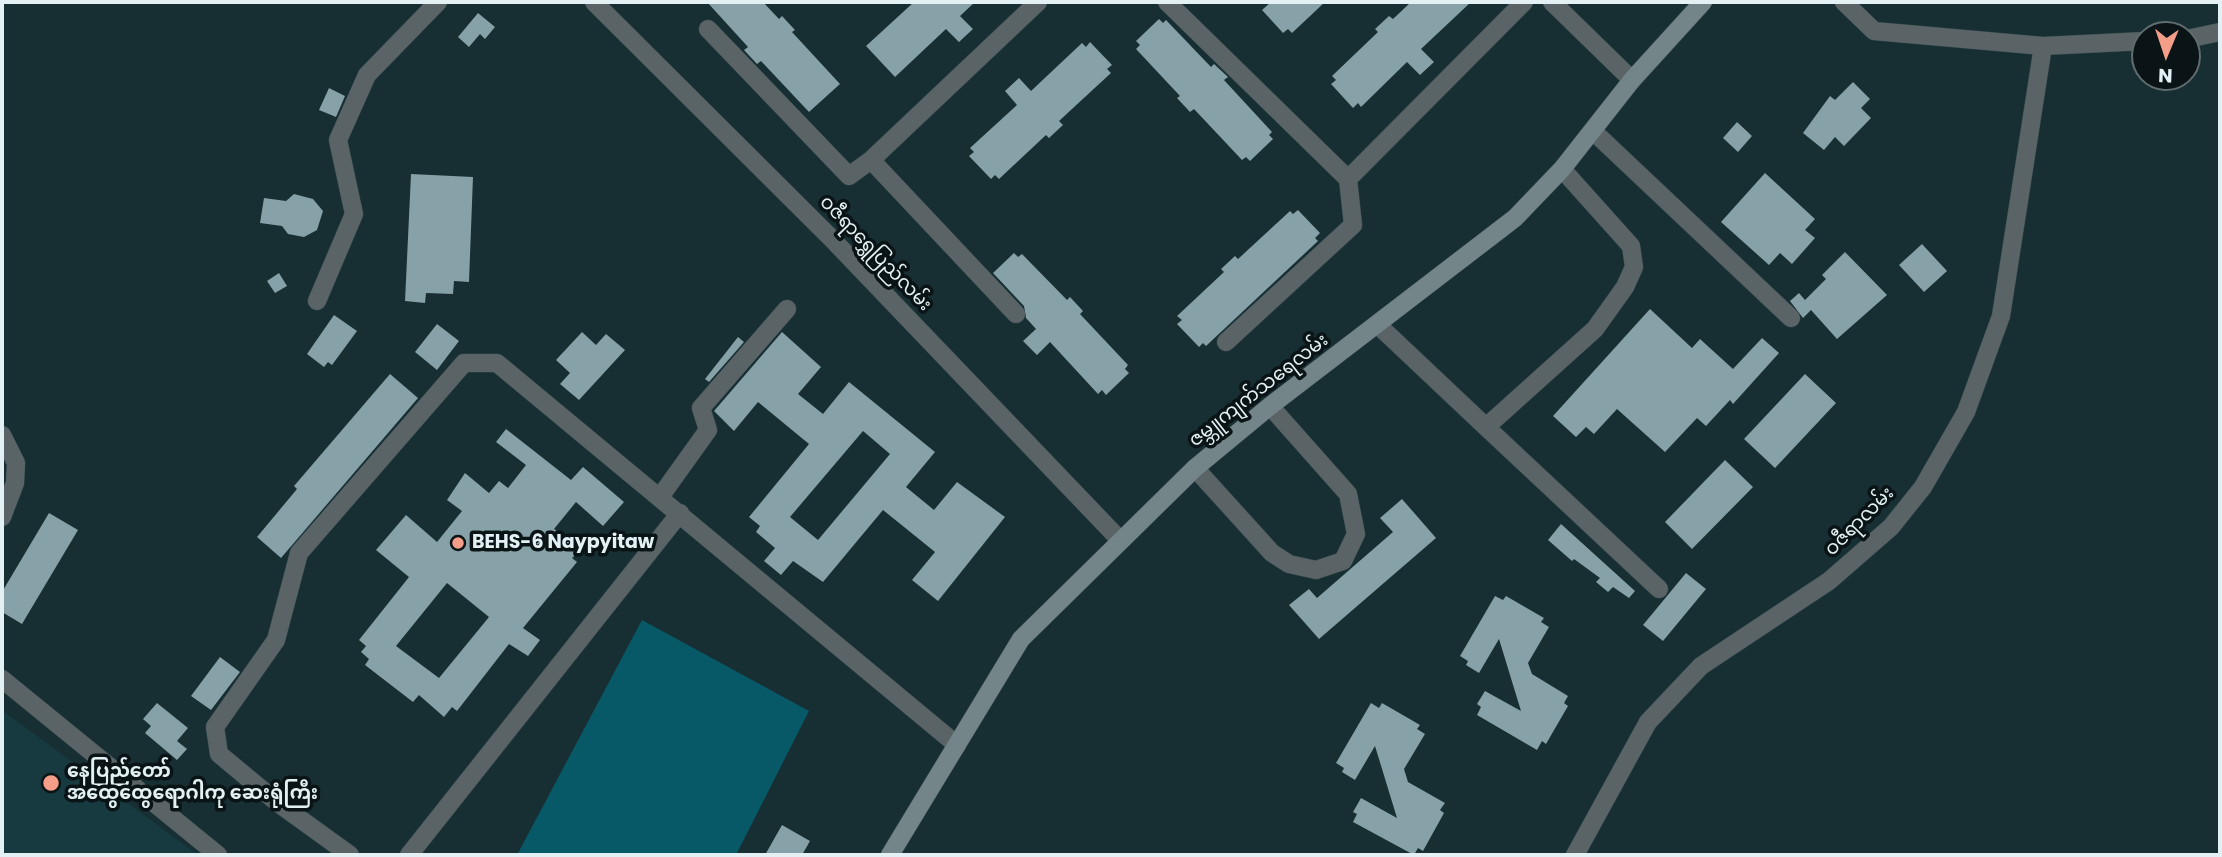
<!DOCTYPE html>
<html>
<head>
<meta charset="utf-8">
<style>
  body { margin:0 }
  #map { position:relative; width:2222px; height:857px; overflow:hidden; background:#172e33; font-family:Poppins,sans-serif }
  canvas { display:block }
  .frame { position:absolute; inset:0; border:4px solid #e3f1f4; pointer-events:none }
  .north { position:absolute; left:2131px; top:21px; width:70px; height:70px; box-sizing:border-box; background:#0a1416; border:2px solid #616c6f; border-radius:50%; rotate:182deg; font-size:19px; font-weight:700; line-height:28px; text-align:center; color:#e3f1f4 }
  .north::after { content:''; display:block; margin:auto; width:24px; height:32px; background:#f49e8a; clip-path:polygon(50% 0,100% 100%,50% 72%,0 100%) }
</style>
</head>
<body>
<div id="map">
<canvas width="2222" height="857"></canvas>
<div class="frame"></div>
<div class="north">N</div>
</div>
<script>
const c = document.querySelector('canvas').getContext('2d');
c.lineJoin = 'round';
function fillPath(path, color) { c.fillStyle = color; c.fill(path, 'evenodd'); }
const poly = rows => new Path2D(rows.map(r => 'M' + r).join(''));
function trace(path, color, width, dash) { c.strokeStyle = color; c.lineWidth = width; c.lineCap = dash ? 'butt' : 'round'; c.setLineDash(dash || []); c.stroke(path); }
function label(font, color, halo, rows, align = 'center') {
  c.font = font + ' Poppins,"Noto Sans Myanmar",sans-serif'; c.lineWidth = 7; c.setLineDash([]); c.textBaseline = 'middle'; c.strokeStyle = halo; c.fillStyle = color; for (const [text, x, y, turn = 0] of rows) {
    c.save(); c.translate(x, y); c.rotate((+turn || 0) * Math.PI / 180); c.textAlign = isNaN(turn) ? turn : align; if (halo) c.strokeText(text, 0, 0); c.fillText(text, 0, 0); c.restore();
  }
}
const built = poly([
  [2,710,198,855,2,855]
]);
const green = poly([
  [642,620,809,711,736,855,517,855]
]);
const building = poly([
  [707,2,763,2,779,19,782,16,795,30,792,32,840,84,809,112,761,61,757,64,744,50,748,47],
  [914,2,975,2,960,16,973,29,959,42,946,29,895,77,866,46],
  [1271,2,1325,2,1292,33,1288,29,1283,33,1262,10],
  [1411,2,1471,2,1421,49,1434,62,1420,75,1407,62,1361,107,1358,103,1353,108,1331,84,1336,80,1332,76,1378,32,1375,29,1389,16,1393,19],
  [478,13,495,27,485,39,480,34,469,47,458,37],
  [1159,19,1163,23,1166,20,1211,67,1214,64,1228,77,1224,80,1272,132,1269,135,1273,139,1250,161,1246,157,1242,160,1194,109,1190,112,1177,98,1180,96,1136,49,1140,45,1136,41],
  [1090,42,1112,65,1107,69,1111,73,1059,121,1063,125,1049,138,1046,135,999,179,995,175,991,179,969,156,974,152,970,148,1017,105,1005,91,1019,78,1031,91,1082,43,1086,47],
  [1853,82,1870,99,1861,108,1871,118,1844,146,1835,137,1824,150,1803,133,1830,96,1835,100],
  [329,88,345,96,336,117,319,110],
  [1737,122,1752,136,1738,152,1723,138],
  [1765,173,1815,219,1805,230,1815,238,1792,264,1780,253,1769,265,1721,222],
  [411,174,473,177,469,282,454,281,453,294,426,293,425,303,405,301],
  [294,194,313,199,323,211,317,230,304,237,288,234,282,226,260,223,264,198,286,201],
  [1298,210,1320,233,1315,238,1318,241,1206,346,1203,343,1199,347,1177,324,1182,320,1177,316,1224,272,1221,269,1235,256,1238,259,1290,211,1293,214],
  [1922,244,1947,271,1924,292,1899,265],
  [1845,252,1887,295,1837,339,1811,310,1803,318,1790,301,1799,293,1805,300,1826,279,1822,275],
  [1014,253,1018,257,1022,254,1067,300,1070,297,1083,311,1080,314,1128,365,1125,369,1129,373,1106,395,1102,390,1098,394,1050,342,1037,355,1023,341,1036,329,1026,318,1024,306,993,273],
  [279,273,287,286,275,293,267,281],
  [1650,309,1692,348,1700,339,1733,369,1762,338,1779,353,1733,404,1730,400,1706,426,1697,418,1665,452,1617,409,1594,434,1586,427,1576,437,1553,416],
  [334,315,357,331,332,365,328,362,324,367,307,354],
  [437,324,459,341,437,370,415,352],
  [582,332,596,345,606,334,625,350,579,400,560,384,570,373,556,360],
  [782,332,821,367,798,394,823,414,849,382,935,452,906,487,934,510,957,482,1005,517,938,601,912,580,935,552,883,510,823,582,793,561,781,575,764,561,775,548,756,532,760,526,749,517,809,444,758,402,734,431,714,411],
  [863,431,890,454,818,540,790,517],
  [738,337,744,342,709,382,705,379],
  [390,374,418,398,281,558,257,537,297,489,294,486],
  [1805,374,1836,403,1775,468,1744,439],
  [506,429,571,480,583,467,624,502,603,526,576,502,554,529,583,548,572,558,577,562,523,628,540,640,528,656,509,644,457,711,452,707,444,717,419,695,413,702,365,665,369,659,361,652,366,646,359,640,409,577,376,550,406,515,437,542,462,511,447,500,465,473,489,493,499,481,508,488,526,465,496,442],
  [447,583,489,617,439,678,396,646],
  [1725,460,1753,487,1692,549,1665,522],
  [1402,499,1436,538,1319,639,1289,605,1309,589,1317,598,1393,532,1380,518],
  [49,513,78,530,22,624,2,612,2,592],
  [1561,524,1635,591,1629,598,1613,587,1608,592,1596,582,1600,578,1574,559,1572,561,1548,540],
  [1686,573,1706,589,1663,641,1643,625],
  [1495,596,1503,600,1506,596,1544,618,1541,622,1549,627,1528,663,1532,674,1568,696,1564,703,1568,706,1546,744,1542,741,1537,750,1477,715,1481,707,1477,704,1485,691,1521,711,1499,639,1479,673,1466,665,1468,661,1460,656],
  [220,657,240,672,211,710,191,696],
  [157,703,188,728,177,741,187,749,177,760,145,733,151,726,143,719],
  [1371,703,1379,708,1382,703,1408,718,1420,725,1417,729,1425,734,1404,769,1408,782,1445,803,1440,810,1444,813,1423,851,1418,848,1414,855,1353,822,1357,814,1353,812,1361,798,1397,818,1375,746,1355,780,1342,772,1344,768,1336,763],
  [782,825,810,841,802,855,765,855]
]);
const minor = poly([
  [594,2,831,238,1120,540],
  [1167,2,1348,179],
  [1552,2,1632,80],
  [1844,2,1874,31,2043,46,2145,41],
  [708,29,849,176,871,160,1038,2],
  [2187,39,2220,32],
  [1594,132,1791,318],
  [871,160,1016,314],
  [1562,169,1631,246,1634,267,1625,287,1595,329,1486,427,1659,589],
  [317,301,354,214,338,140,367,75,438,2],
  [1378,325,1486,427],
  [1226,342,1353,225,1348,179,1524,2],
  [2,435,16,463,15,483,2,517],
  [1195,468,1272,553,1289,564,1316,570,1343,561,1356,534,1348,494,1270,406],
  [660,497,708,430,701,408,787,309],
  [2,679,218,855],
  [350,855,278,803,219,754,215,727,276,640,299,553,464,363,497,363,957,745],
  [409,855,680,513],
  [1575,855,1648,722,1701,666,1829,581,1891,527,1923,487,1966,412,2001,316,2043,46]
]);
const secondary = poly([
  [890,855,1021,639,1195,468,1270,406,1515,218,1562,169,1632,80,1703,2]
]);
const markers = [
  [458,543,7,"#f49e8a"],
  [51,783,9,"#f49e8a"]
];
const streetNames = [
  ["ဝဇီရာရွှေပြည်လမ်း",875,254,46],
  ["ဇမ္ဘူကျက်သရေလမ်း",1259,391,-38],
  ["ဝဇီရာလမ်း",1860,522,-45]
];
const poiNames = [
  ["BEHS-6 Naypyitaw",472,543],
  ["နေပြည်တော်",67,772],
  ["အထွေထွေရောဂါကု ဆေးရုံကြီး",67,794]
];
fillPath(built, '#173940');
fillPath(green, '#085967');
fillPath(building, '#86a1a7');
trace(minor, '#34494e', 19);
trace(secondary, '#34494e', 19);
trace(minor, '#5a6467', 18);
trace(secondary, '#748589', 18);
for (const [x, y, r, color] of markers) { const dot = new Path2D(); dot.arc(x, y, r, 0, 2 * Math.PI); c.fillStyle = color; c.fill(dot); trace(dot, '#0a1416', 2.5); }
label('19px', '#e3f1f4', '#0a1416', streetNames);
label('bold 19px', '#e3f1f4', '#0a1416', poiNames, 'left');
</script>
</body>
</html>
